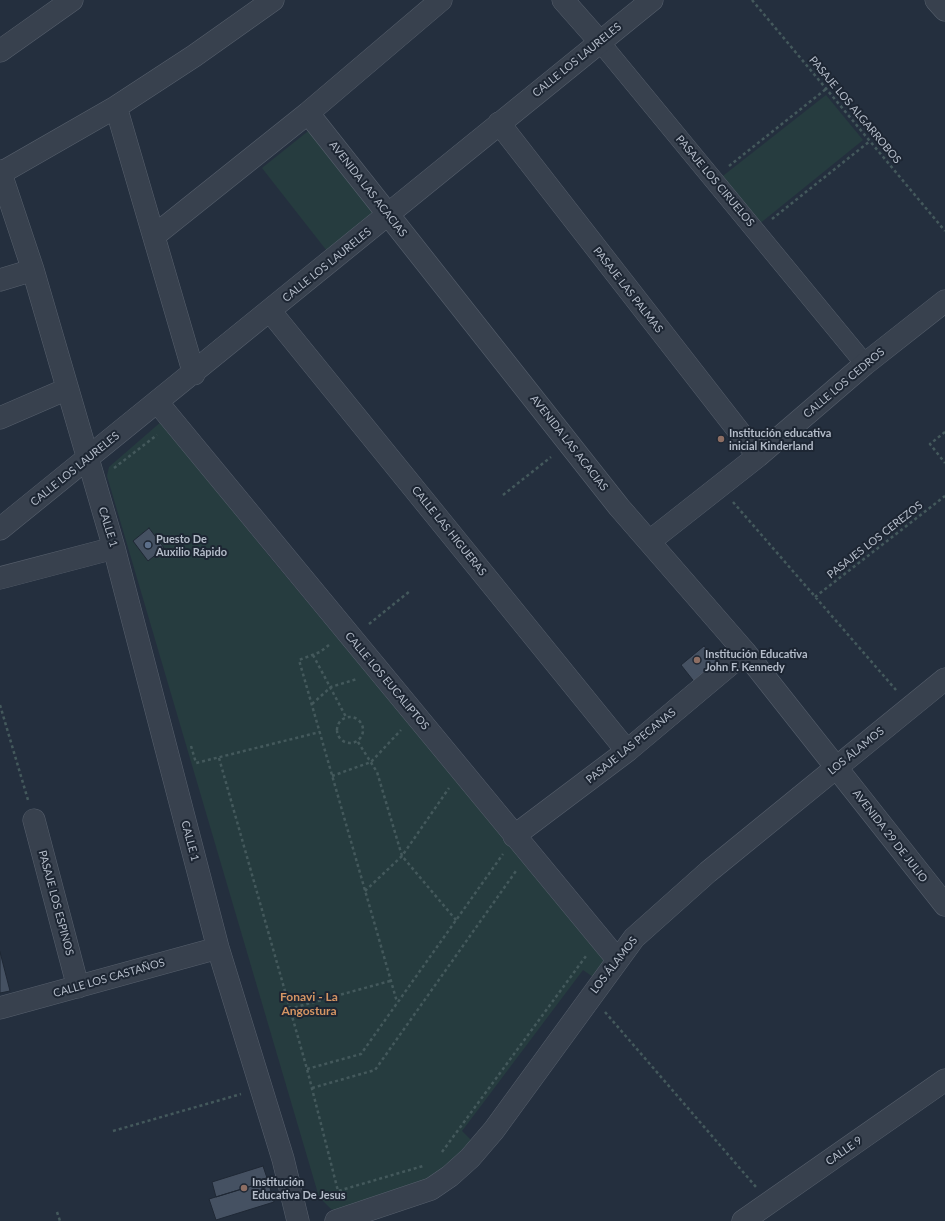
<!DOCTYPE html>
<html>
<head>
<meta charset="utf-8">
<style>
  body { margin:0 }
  canvas { display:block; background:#242f3e }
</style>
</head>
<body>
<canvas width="945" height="1221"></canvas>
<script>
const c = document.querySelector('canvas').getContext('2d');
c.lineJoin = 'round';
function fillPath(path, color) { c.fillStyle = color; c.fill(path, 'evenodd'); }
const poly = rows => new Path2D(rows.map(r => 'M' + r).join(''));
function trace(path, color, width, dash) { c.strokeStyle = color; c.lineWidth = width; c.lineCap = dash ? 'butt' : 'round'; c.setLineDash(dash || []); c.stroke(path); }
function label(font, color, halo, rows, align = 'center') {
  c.font = font + ' Lato,sans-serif'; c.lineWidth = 4; c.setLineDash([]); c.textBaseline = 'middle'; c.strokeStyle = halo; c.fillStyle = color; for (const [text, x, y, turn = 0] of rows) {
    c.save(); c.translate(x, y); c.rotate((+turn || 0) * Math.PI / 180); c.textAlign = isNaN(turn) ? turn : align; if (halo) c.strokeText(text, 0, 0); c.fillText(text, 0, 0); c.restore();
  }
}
const green = poly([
  [826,95,863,140,758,225,719,179],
  [312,128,378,210,327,251,262,168],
  [162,421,269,556,608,962,596,979,583,970,462,1131,473,1142,433,1182,342,1212,331,1209,319,1197,107,476,109,467]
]);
const building = poly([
  [149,528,164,548,148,561,133,541,149,528],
  [704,646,719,664,696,684,681,665,704,646],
  [0,952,10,991,0,993,0,952],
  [263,1166,268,1181,216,1197,212,1182,263,1166],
  [268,1181,274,1202,216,1220,209,1199,268,1181]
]);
const path = poly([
  [752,0,945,231],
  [729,166,826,89],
  [772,219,870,141],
  [945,432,930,444,945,463],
  [114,468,157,435],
  [503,495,551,457],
  [733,502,896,690],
  [815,597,945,496],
  [369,624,410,591],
  [329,645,320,652,299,660,397,1002],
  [313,655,346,717],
  [312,704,331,687,357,679],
  [0,705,28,800],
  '337 730a13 13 0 1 1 26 0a13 13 0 1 1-26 0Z',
  [358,742,377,772,402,856,456,920],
  [191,746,196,763,320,732],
  [219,758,307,1069,338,1191,423,1166],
  [332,776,371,762,401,730],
  [365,891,402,856,449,788],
  [289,1009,390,981],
  [605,1012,756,1187],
  [307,1069,361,1054,503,854],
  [312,1088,375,1070,516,871],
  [113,1131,241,1094],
  [442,1152,586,956],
  [57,1212,60,1221]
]);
const pedestrian = poly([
  [600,42,865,364]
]);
const minor = poly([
  [563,0,600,42],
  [936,0,945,10],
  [0,51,72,0],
  [116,107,194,374],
  [308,113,619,507,745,652,945,905],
  [499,123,758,456],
  [0,171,33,270,114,548,218,948,283,1159,298,1221],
  [1,173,116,107,194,56,273,0],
  [154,236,308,113,441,0],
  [0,280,33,270],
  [270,311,627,751],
  [158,403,617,959],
  [0,418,67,389],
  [0,529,652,0],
  [650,541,758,456,865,364,945,301],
  [0,578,114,548],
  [34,820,78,987],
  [514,836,627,751,745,652],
  [0,1008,218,948],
  [336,1221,431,1189,450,1176,470,1158,494,1130,634,938,708,872,945,679],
  [743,1221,945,1080]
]);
const markers = [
  [721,439,4,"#8d6e63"],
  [148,545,4,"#5c6f8a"],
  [697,660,4,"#8d6e63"],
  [244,1188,4,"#8d6e63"]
];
const streetNames = [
  ["CALLE LOS LAURELES",577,60,-39],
  ["PASAJE LOS ALGARROBOS",855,110,50],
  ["PASAJE LOS CIRUELOS",715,181,50],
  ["AVENIDA LAS ACACIAS",368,189,52],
  ["CALLE LOS LAURELES",327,265,-39],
  ["PASAJE LAS PALMAS",628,290,52],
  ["CALLE LOS CEDROS",844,383,-40],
  ["AVENIDA LAS ACACIAS",569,443,52],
  ["CALLE LOS LAURELES",75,469,-39],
  ["CALLE 1",108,527,73],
  ["CALLE LAS HIGUERAS",449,531,51],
  ["PASAJES LOS CEREZOS",875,540,-38],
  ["CALLE LOS EUCALIPTOS",387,681,50],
  ["PASAJE LAS PECANAS",631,746,-39],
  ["LOS ÁLAMOS",856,751,-39],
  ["AVENIDA 29 DE JULIO",890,836,52],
  ["CALLE 1",190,841,75],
  ["PASAJE LOS ESPINOS",56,903,75],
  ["LOS ÁLAMOS",614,965,-52],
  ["CALLE LOS CASTAÑOS",109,978,-16],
  ["CALLE 9",844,1151,-35]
];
const poiNames = [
  ["Institución educativa",729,433],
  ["inicial Kinderland",729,446],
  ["Puesto De",156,539],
  ["Auxilio Rápido",156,552],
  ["Institución Educativa",705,654],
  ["John F. Kennedy",705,667],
  ["Institución",252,1182],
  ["Educativa De Jesus",252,1195]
];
const neighbourhoodNames = [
  ["Fonavi - La",309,997],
  ["Angostura",309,1011]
];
fillPath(green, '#263c3f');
fillPath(building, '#455162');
trace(building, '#1f2835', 1);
trace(pedestrian, '#565f6c', 20);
trace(minor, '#565f6c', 23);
trace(path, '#44595c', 2.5, [3, 3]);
trace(pedestrian, '#38414e', 19);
trace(minor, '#38414e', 22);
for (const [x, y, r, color] of markers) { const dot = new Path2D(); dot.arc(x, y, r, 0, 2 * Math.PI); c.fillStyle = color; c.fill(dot); trace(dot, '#1d2633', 1.5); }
label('11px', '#b4bcc9', '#1d2633', streetNames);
label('bold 11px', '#b4bcc9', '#1d2633', poiNames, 'left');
label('bold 12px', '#d59563', '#1d2633', neighbourhoodNames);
</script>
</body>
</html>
